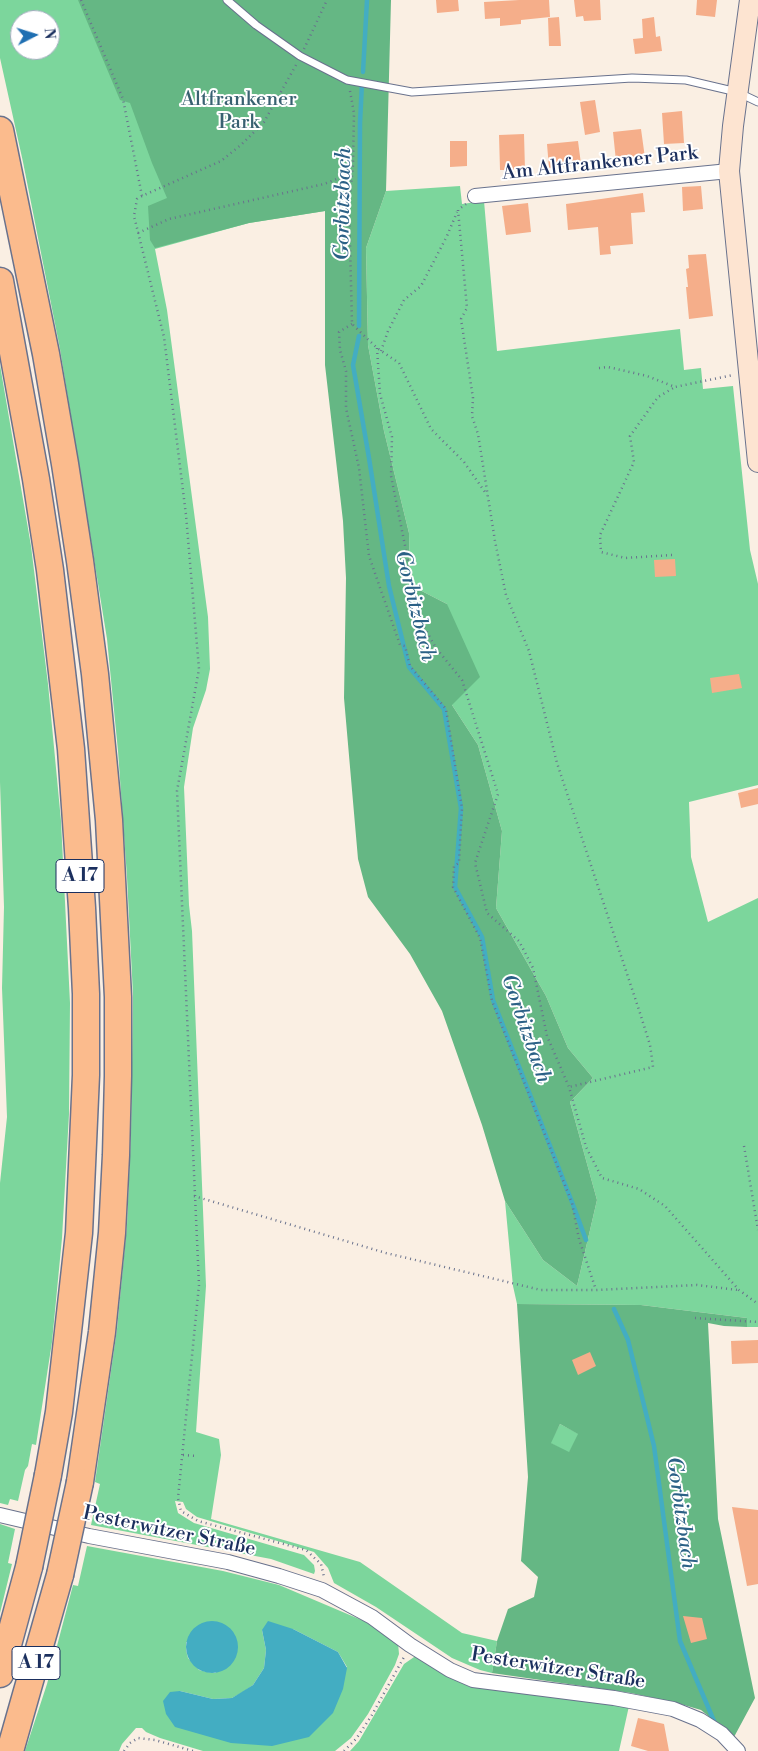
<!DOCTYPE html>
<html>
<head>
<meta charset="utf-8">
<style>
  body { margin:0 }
  #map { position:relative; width:758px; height:1751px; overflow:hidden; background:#faefe3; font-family:"Libre Bodoni",serif }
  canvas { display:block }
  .north { position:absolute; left:10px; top:10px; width:50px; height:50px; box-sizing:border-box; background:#fff; border:1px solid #a4acbf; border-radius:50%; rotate:85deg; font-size:14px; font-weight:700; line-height:20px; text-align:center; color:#1b2f5e }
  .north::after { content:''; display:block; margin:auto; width:18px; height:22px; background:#1f6fb2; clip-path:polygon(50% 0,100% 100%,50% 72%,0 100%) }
</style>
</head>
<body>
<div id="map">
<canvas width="758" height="1751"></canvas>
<div class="north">N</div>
</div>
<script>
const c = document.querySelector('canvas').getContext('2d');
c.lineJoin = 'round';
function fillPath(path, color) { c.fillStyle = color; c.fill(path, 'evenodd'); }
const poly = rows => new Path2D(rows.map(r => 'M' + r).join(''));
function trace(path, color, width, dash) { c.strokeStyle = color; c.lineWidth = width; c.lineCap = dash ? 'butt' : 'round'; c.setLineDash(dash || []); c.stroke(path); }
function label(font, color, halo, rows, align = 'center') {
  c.font = font + ' "Libre Bodoni",serif'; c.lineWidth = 4; c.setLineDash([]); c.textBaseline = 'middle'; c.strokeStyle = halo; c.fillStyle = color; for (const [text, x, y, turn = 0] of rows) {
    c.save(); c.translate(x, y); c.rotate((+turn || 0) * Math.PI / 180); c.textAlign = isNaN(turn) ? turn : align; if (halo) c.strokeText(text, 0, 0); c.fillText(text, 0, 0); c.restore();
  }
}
const green = poly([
  [0,0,391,0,325,211,249,223,155,249,167,310,208,617,210,669,206,690,193,728,184,787,189,905,192,931,206,1286,196,1432,219,1439,221,1455,211,1519,360,1562,462,1633,497,1641,492,1673,480,1670,452,1658,376,1607,334,1583,328,1568,314,1552,197,1517,186,1509,183,1502,175,1501,178,1513,194,1523,304,1555,314,1565,315,1571,314,1574,271,1559,91,1525,100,1484,95,1482,117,1329,127,1225,131,1133,133,995,127,877,118,751,107,639,60,349,23,162,0,58],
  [20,20,50,20,50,50,20,50],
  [460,186,462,204,484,201,497,351,680,329,684,370,701,368,703,389,733,386,750,550,758,584,758,785,689,802,691,857,708,922,758,898,758,1327,747,1327,747,1318,641,1305,517,1304,513,1286,505,1201,543,1260,577,1286,597,1200,570,1102,593,1078,568,1048,546,996,496,908,502,831,478,745,452,705,447,604,410,585,409,533,384,431,368,345,366,248,386,191],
  [0,365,31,546,48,684,61,821,70,1003,69,1114,62,1238,52,1342,36,1445,32,1444,28,1466,25,1470,18,1501,10,1499,8,1505,0,1503,0,1183,7,1117,2,988,4,907,0,782],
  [560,1424,579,1434,569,1453,550,1443],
  [0,1524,15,1529,8,1563,12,1564,0,1613],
  [87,1546,223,1571,279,1585,371,1624,398,1643,399,1654,395,1665,368,1714,351,1738,335,1751,203,1751,160,1738,146,1732,142,1728,136,1728,122,1744,119,1751,25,1751,47,1684,73,1585,78,1586],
  [293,1629,338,1652,347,1667,175,1727,180,1691,213,1699,232,1698,243,1692,253,1685,264,1668,266,1650,262,1630],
  [186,1642,237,1644,237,1652,234,1659,215,1673,207,1672,199,1670,188,1658,186,1650],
  [417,1655,447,1675,470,1687,629,1706,619,1751,350,1751,359,1741,404,1664]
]);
const forest = poly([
  [78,0,391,0,386,191,366,248,368,345,384,431,409,533,410,585,447,604,480,677,452,705,478,745,502,831,496,908,546,996,568,1048,593,1078,570,1102,597,1200,577,1286,543,1260,505,1201,482,1125,442,1011,410,954,368,897,358,859,344,698,346,578,343,521,325,365,325,211,249,223,155,248,150,240,148,206,167,198,152,163,130,103,120,100],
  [517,1304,641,1305,747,1318,747,1327,724,1326,708,1323,718,1519,755,1698,734,1737,701,1710,677,1703,631,1693,492,1673,497,1641,508,1609,534,1597,538,1577,521,1561,528,1477],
  [560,1424,578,1434,569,1452,551,1443]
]);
const water = poly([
  [268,1621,293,1629,338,1652,347,1668,343,1689,333,1713,309,1737,272,1746,231,1743,175,1727,166,1714,163,1701,170,1692,180,1691,213,1699,232,1698,253,1685,264,1668,266,1650,262,1630],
  '186 1647a26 26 0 1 1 52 0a26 26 0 1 1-52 0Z'
]);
const stream = poly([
  [363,72,367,0],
  [359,326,360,123,362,83],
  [359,336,353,365,369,458,389,586,409,667,444,709,461,808,455,887,482,937,493,1000,572,1202,586,1240],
  [614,1309,628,1340,654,1446,680,1641,714,1721]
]);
const building = poly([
  [436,0,458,0,459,11,437,13],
  [519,0,549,0,550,17,521,20,521,24,500,26,500,18,485,19,484,2],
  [574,0,600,0,601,20,584,21,583,16,576,17],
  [697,0,717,0,715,17,696,15],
  [559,17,561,46,549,46,548,18],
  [654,17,656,37,660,36,662,51,635,54,633,39,643,38,642,19],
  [595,100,600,132,585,135,580,102],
  [682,111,684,143,664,144,662,113],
  [641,129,645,158,616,161,613,132],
  [524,134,525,170,500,170,499,135],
  [450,141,467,141,467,166,450,167],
  [578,141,581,164,549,168,547,144],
  [701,186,703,209,683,211,682,187],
  [643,193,645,212,631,213,633,244,610,246,611,254,600,255,598,227,568,230,566,204],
  [528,203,531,232,506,235,502,206],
  [706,254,713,316,689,319,686,287,688,287,686,269,689,268,688,255],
  [675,559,676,576,655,577,654,560],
  [739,674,742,688,712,693,710,678],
  [758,788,758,804,741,808,738,793],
  [758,1340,758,1363,732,1364,731,1341],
  [590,1352,596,1366,578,1375,572,1360],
  [732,1507,758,1510,758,1584,747,1586],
  [683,1616,702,1618,707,1639,691,1643],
  [638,1718,664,1724,669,1751,648,1751,631,1746]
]);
const path = poly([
  [81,0,123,99,142,196],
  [304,49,327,0],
  [296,65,264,122,242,144,221,161,142,196,137,199,134,216,164,337,186,515,199,669,177,791,199,1285,178,1498,181,1511,198,1521,306,1550,321,1564,324,1577],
  [350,91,354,113,353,165,349,204,352,324,377,348,399,363,431,429,464,462,487,495],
  [466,204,458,210,467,308,461,319,473,398,472,416,478,434,495,541,506,595,529,651,557,763,640,1013,650,1045,652,1059,653,1067,569,1087],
  [138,233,169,219,324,184,352,173],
  [352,324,339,332,340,350,346,371,346,408,359,468,369,556,400,645,405,646,410,666,446,709,462,808,459,863,454,866,453,887,480,938,492,1001,572,1203,579,1239,596,1290],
  [377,348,380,394,392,437,391,476,420,620,436,648,462,680,498,794,475,863,487,913,519,941,533,968,547,1036,569,1087,586,1147,602,1178,639,1189,665,1206,739,1290,758,1304],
  [381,351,388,331,404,300,421,286,447,236,457,212],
  [599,368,608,367,647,376,675,387,733,375],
  [672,555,625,558,601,552,600,535,634,462,630,436,658,397,675,387],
  [744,1146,758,1230],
  [194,1196,386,1253,541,1290,596,1290,697,1285,738,1290],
  [695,1318,758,1322],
  [183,1455,197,1456],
  [124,1751,130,1743,138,1738,155,1740,193,1751],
  [344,1751,356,1739,372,1715,404,1657]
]);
const lane = poly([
  [227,0,256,25,300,56,347,80,412,92,632,78,686,80,737,92,758,102]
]);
const street = poly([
  [475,196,729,171],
  [0,1515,89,1536,228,1562,279,1576,322,1590,372,1617,410,1645,450,1670,473,1680,614,1698,673,1709,700,1720,722,1734,738,1751]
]);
const secondary = poly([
  [750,0,733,126,729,171,758,462]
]);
const highway = poly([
  [0,130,46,354,65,464,80,561,95,674,109,820,118,997,118,1076,116,1155,112,1233,102,1332,80,1482],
  [0,281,36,479,50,570,71,749,82,908,86,994,86,1075,79,1233,59,1412,48,1475],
  [0,1674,29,1567],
  [10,1751,60,1575]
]);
const highwayBridge = poly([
  [29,1567,48,1475],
  [60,1575,80,1482]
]);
const shields = [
  [80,876,48],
  [36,1663,48]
];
const shieldNames = [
  ["A 17",80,876],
  ["A 17",36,1663]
];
const parkNames = [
  ["Altfrankener",239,100],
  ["Park",239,123]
];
const streetNames = [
  ["Am Altfrankener Park",600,164,-6],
  ["Pesterwitzer Straße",169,1532,12],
  ["Pesterwitzer Straße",558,1669,9]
];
const waterNames = [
  ["Gorbitzbach",344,204,-89],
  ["Gorbitzbach",414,606,76],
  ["Gorbitzbach",525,1029,71],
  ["Gorbitzbach",680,1513,82]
];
fillPath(green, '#7cd69c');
fillPath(forest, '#65b784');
fillPath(water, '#43adc2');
trace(stream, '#43adc2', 4.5);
fillPath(building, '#f5ae8a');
trace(lane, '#69728d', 9);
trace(street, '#69728d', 16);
trace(secondary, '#69728d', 22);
trace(highway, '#69728d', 29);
trace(path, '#69728d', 2.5, [1, 4]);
trace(lane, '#fff', 7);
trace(street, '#fff', 14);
trace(secondary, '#fde4d1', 20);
trace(highway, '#fbbb8d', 26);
trace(highwayBridge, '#69728d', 29, []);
trace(highwayBridge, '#fbbb8d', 26);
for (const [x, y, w] of shields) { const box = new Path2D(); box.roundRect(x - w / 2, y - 16.5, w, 33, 4); c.fillStyle = '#fff'; c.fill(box); trace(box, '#1b2f5e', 1); }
label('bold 19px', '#1b2f5e', null, shieldNames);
label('20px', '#386171', '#fff', parkNames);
label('20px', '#1b2f5e', '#fff', streetNames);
label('italic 21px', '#2b6186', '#fff', waterNames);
</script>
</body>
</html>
